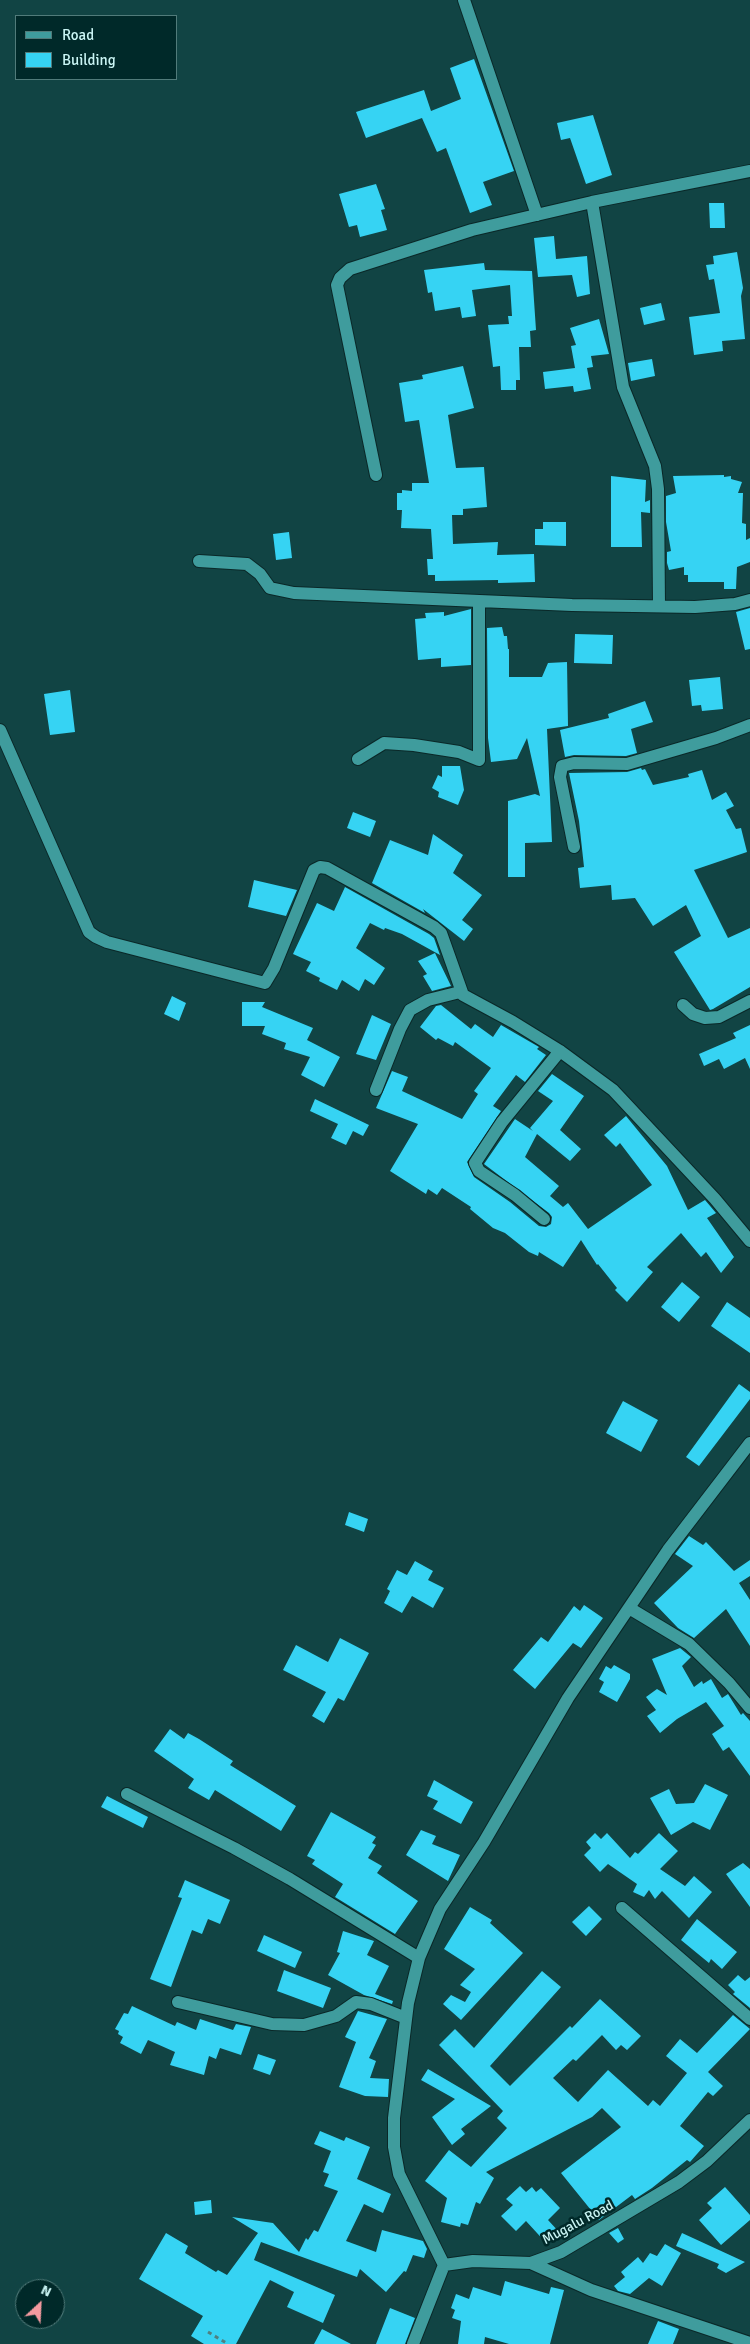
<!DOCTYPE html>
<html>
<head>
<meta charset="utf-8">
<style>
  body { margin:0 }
  #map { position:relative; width:750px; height:2344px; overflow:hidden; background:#144; font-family:Signika,sans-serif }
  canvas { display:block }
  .legend { position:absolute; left:15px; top:15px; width:162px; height:65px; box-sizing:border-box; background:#002929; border:1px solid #517b7a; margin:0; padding:6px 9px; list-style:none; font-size:15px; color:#caf5f4 }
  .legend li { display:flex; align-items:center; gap:10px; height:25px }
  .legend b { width:25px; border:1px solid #517b7a }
  .north { position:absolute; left:15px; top:2279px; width:50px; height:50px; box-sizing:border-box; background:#002929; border:1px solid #517b7a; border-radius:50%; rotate:25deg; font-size:14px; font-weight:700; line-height:20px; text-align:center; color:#caf5f4 }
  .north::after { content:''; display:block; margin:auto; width:18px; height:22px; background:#f49aa0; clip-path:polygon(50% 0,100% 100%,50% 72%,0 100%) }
</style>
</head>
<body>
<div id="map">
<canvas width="750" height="2344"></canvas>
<ul class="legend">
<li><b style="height:6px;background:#3f9c9d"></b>Road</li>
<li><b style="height:14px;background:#36d3f3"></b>Building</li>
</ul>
<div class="north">N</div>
</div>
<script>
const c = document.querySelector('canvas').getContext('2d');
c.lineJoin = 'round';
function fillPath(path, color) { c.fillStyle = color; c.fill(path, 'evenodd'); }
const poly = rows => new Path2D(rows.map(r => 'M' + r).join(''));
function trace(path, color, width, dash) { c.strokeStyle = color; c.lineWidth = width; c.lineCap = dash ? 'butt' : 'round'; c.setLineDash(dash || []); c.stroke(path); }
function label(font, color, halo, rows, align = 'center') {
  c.font = font + ' Signika,sans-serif'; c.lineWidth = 5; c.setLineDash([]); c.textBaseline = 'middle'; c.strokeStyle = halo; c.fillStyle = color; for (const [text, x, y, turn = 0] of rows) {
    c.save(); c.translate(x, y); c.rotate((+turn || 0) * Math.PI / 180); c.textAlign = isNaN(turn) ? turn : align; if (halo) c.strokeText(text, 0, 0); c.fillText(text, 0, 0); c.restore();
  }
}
const building = poly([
  [474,59,514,171,483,182,492,205,470,213,446,148,437,152,422,118,366,138,356,112,424,90,431,111,461,99,450,68],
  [593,115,612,175,586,184,570,138,561,140,557,123],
  [376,184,385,209,381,210,387,230,360,237,357,225,349,227,339,194],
  [709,203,724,203,725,228,710,228],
  [554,236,556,259,587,256,590,294,577,297,572,275,538,277,534,238],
  [737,252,743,288,741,296,745,339,722,341,723,351,694,355,689,317,720,313,714,279,709,280,706,265,714,264,713,256],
  [484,263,485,270,532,271,536,330,530,331,531,347,519,347,520,380,516,380,516,390,501,390,500,366,493,367,488,325,509,324,508,316,512,316,510,285,472,290,476,316,462,318,460,307,435,311,432,292,428,293,424,270],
  [661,303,665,320,644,325,640,308],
  [599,319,609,354,591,356,593,367,587,368,591,389,574,392,573,386,545,389,543,372,575,368,571,346,576,345,570,328],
  [652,359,655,376,631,381,628,363],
  [463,366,474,408,448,415,456,468,484,467,487,507,463,509,463,515,452,515,453,544,498,542,497,555,534,554,535,582,498,583,498,580,435,581,435,575,428,575,427,559,433,559,431,529,401,528,402,510,397,510,397,493,402,493,402,490,412,491,412,483,429,483,419,420,405,422,399,383,423,379,422,375],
  [724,475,724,477,731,476,731,479,742,482,738,493,743,493,742,523,746,524,746,540,750,538,750,562,737,567,736,589,724,589,724,582,688,582,688,575,684,575,684,567,669,570,667,563,667,552,671,551,666,522,666,496,676,493,673,476],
  [611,476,646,480,645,502,650,500,650,513,641,512,642,547,611,547],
  [543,522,566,522,566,546,535,545,535,529,543,529],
  [289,532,292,558,276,560,273,534],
  [750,608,750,649,745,650,736,612],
  [471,609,471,665,441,667,441,658,418,660,415,619,426,618,425,613,444,612,444,616],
  [502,627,504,636,507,636,508,649,509,649,509,677,542,677,548,663,567,662,568,726,547,729,552,842,525,843,525,877,508,877,508,801,535,794,540,796,527,738,517,759,491,762,488,738,487,628],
  [575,634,613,635,612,664,574,663],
  [720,677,723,709,702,711,701,705,692,706,689,680],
  [70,690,75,732,50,735,44,694],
  [645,701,653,722,631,729,637,753,626,756,574,755,565,757,560,730,609,718,608,714],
  [442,766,460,766,464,790,458,805,438,797,439,792,432,788,438,775,442,777],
  [641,768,642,770,645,769,653,785,689,777,688,774,702,770,712,800,726,792,734,806,726,810,736,829,741,828,747,852,694,870,728,938,750,928,750,987,713,1009,710,1010,674,952,701,936,686,905,653,926,635,898,612,900,611,885,580,888,578,868,584,867,579,821,569,773,627,772],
  [353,812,376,821,370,837,347,828],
  [433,834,463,855,453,873,482,895,462,920,473,929,464,941,423,909,425,913,372,883,390,840,428,855],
  [254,880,297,890,286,916,248,907],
  [345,887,429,934,434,938,440,955,402,934,385,928,384,930,370,923,356,948,385,968,374,985,365,979,359,991,342,980,337,990,319,981,320,978,306,971,311,962,293,954,317,903,334,911],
  [435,953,451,986,432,991,423,976,427,974,418,961],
  [172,996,186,1003,179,1021,164,1014],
  [242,1002,265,1002,262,1007,313,1028,307,1040,340,1057,324,1087,301,1075,310,1057,284,1049,286,1043,262,1034,265,1026,242,1026],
  [441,1005,471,1029,475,1024,493,1037,501,1025,539,1047,537,1049,546,1055,525,1082,516,1075,493,1106,501,1111,467,1162,474,1177,510,1202,539,1226,546,1227,551,1224,552,1217,549,1213,484,1164,515,1119,533,1131,530,1128,553,1101,538,1091,552,1074,584,1096,560,1130,581,1149,570,1161,537,1134,525,1157,559,1186,550,1196,563,1207,568,1203,588,1229,652,1185,620,1143,616,1147,604,1135,626,1116,667,1166,688,1210,705,1200,716,1213,707,1218,734,1257,721,1273,706,1252,701,1257,681,1233,647,1267,653,1272,627,1302,615,1290,617,1288,598,1264,597,1265,581,1240,563,1267,539,1252,538,1256,529,1252,505,1233,493,1228,470,1209,471,1207,442,1188,437,1195,428,1189,426,1194,390,1171,418,1124,376,1108,392,1071,408,1077,402,1091,462,1119,478,1094,474,1091,491,1068,455,1042,453,1046,438,1038,436,1040,420,1027,436,1006],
  [372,1015,391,1024,376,1060,356,1054],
  [750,1025,750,1069,745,1058,724,1069,719,1059,704,1066,699,1054,736,1038,733,1033],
  [315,1099,369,1125,363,1136,353,1131,346,1145,331,1138,338,1124,310,1111],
  [682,1282,700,1297,679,1322,661,1307],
  [727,1302,750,1318,750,1353,711,1326],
  [739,1384,750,1392,750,1399,699,1466,686,1457],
  [623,1401,658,1420,641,1452,606,1433],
  [349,1512,368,1519,364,1532,345,1525],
  [689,1536,703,1545,706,1542,734,1571,750,1560,750,1576,739,1583,750,1600,750,1646,726,1609,694,1638,678,1628,654,1603,693,1566,675,1554],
  [415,1561,433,1571,428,1580,444,1588,433,1608,412,1596,402,1613,384,1603,390,1591,387,1589,397,1570,407,1575],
  [584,1605,603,1618,581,1648,573,1643,535,1689,513,1670,541,1637,548,1642,574,1606,580,1611],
  [340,1638,369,1653,344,1701,338,1698,324,1723,312,1716,326,1692,283,1670,296,1645,328,1662],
  [680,1648,691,1657,682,1666,694,1687,702,1681,703,1684,711,1679,722,1698,728,1694,741,1715,743,1713,750,1721,750,1776,729,1747,723,1751,712,1734,724,1726,706,1702,677,1719,660,1733,647,1716,656,1710,646,1697,657,1689,667,1695,652,1659],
  [614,1665,630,1674,630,1679,617,1702,599,1692,604,1682,599,1679,606,1666,611,1669],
  [170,1729,184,1739,188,1733,199,1739,233,1761,230,1765,296,1806,281,1831,215,1790,209,1800,188,1788,194,1779,154,1751],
  [434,1780,473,1802,461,1824,433,1809,438,1801,427,1796],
  [705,1784,728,1795,710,1830,693,1822,671,1835,650,1798,669,1789,676,1804,694,1803],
  [107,1796,148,1817,143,1828,101,1807],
  [331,1812,376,1837,372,1843,376,1845,368,1858,382,1866,377,1873,418,1901,395,1934,335,1897,343,1884,312,1864,315,1860,307,1856],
  [421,1830,436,1836,432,1844,460,1855,448,1881,406,1855],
  [595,1833,601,1839,607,1833,630,1858,635,1852,638,1854,659,1833,678,1851,660,1869,685,1886,694,1876,712,1892,689,1918,662,1891,655,1899,649,1890,644,1897,633,1892,637,1884,608,1864,600,1872,584,1855,591,1848,586,1842],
  [743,1863,750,1869,750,1907,726,1874],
  [185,1880,230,1900,220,1924,208,1919,202,1934,192,1930,171,1987,150,1979,182,1898,178,1897],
  [589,1906,602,1919,586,1936,572,1922],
  [470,1907,492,1920,490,1923,523,1953,461,2020,443,2004,451,1995,465,2002,471,1992,460,1985,475,1969,444,1949],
  [697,1919,737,1952,722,1969,711,1959,709,1963,681,1940],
  [343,1931,374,1941,367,1955,389,1966,375,1994,393,2001,392,2004,364,1995,328,1975,340,1953,337,1952],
  [264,1935,302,1952,295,1968,257,1951],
  [284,1970,331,1988,323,2008,277,1991],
  [542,1971,561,1987,490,2066,510,2086,570,2026,572,2028,600,1999,641,2036,627,2050,621,2045,616,2050,602,2035,576,2061,573,2059,553,2078,578,2102,608,2070,648,2106,653,2100,660,2106,687,2073,666,2056,680,2039,697,2053,733,2015,750,2029,708,2072,723,2086,713,2096,708,2092,680,2126,704,2146,690,2162,687,2160,652,2188,635,2199,632,2195,599,2220,561,2173,621,2127,602,2108,592,2117,486,2172,494,2178,480,2204,476,2202,468,2225,461,2223,460,2227,441,2222,447,2198,425,2181,449,2150,471,2167,507,2128,497,2118,503,2111,439,2045,455,2029,474,2048],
  [738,1975,745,1981,750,1977,750,2008,733,1994,735,1992,728,1985],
  [132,2006,175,2026,177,2022,196,2030,200,2019,233,2030,236,2024,251,2027,241,2055,220,2048,216,2059,209,2056,204,2075,170,2065,175,2052,148,2040,141,2054,120,2043,123,2037,118,2034,119,2031,115,2029,124,2013,128,2014],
  [358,2011,387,2019,369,2058,376,2061,370,2078,389,2079,388,2097,365,2096,339,2087,356,2042,345,2037],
  [258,2054,276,2060,270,2075,253,2069],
  [428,2069,491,2106,461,2129,465,2134,452,2145,432,2117,455,2099,421,2080],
  [320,2131,344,2141,346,2137,370,2147,357,2179,391,2194,383,2213,364,2204,346,2241,376,2252,382,2230,423,2241,427,2249,424,2258,413,2255,406,2272,404,2271,386,2292,360,2269,357,2277,261,2242,254,2260,335,2295,323,2323,287,2307,294,2292,270,2280,236,2344,204,2344,191,2336,203,2316,139,2279,166,2233,188,2246,185,2253,216,2272,218,2270,227,2275,258,2233,232,2217,273,2223,299,2252,306,2238,308,2240,314,2230,318,2232,338,2191,324,2186,329,2174,323,2172,331,2151,314,2144],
  [520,2186,526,2192,532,2187,536,2192,541,2188,560,2208,548,2220,560,2233,548,2245,526,2221,516,2231,501,2216,513,2205,506,2199],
  [725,2187,750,2215,750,2220,721,2245,699,2220,712,2208,707,2203],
  [211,2200,212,2213,195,2215,194,2202],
  [618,2228,624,2239,618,2243,609,2233],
  [682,2233,745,2262,726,2273,717,2268,719,2264,676,2246],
  [665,2244,681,2253,662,2286,649,2278,630,2294,618,2291,614,2286,625,2277,621,2272,638,2257,643,2263,650,2253,657,2256],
  [505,2281,549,2294,551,2287,564,2290,550,2344,509,2344,485,2337,484,2344,458,2344,461,2321,452,2318,455,2310,451,2308,456,2294,469,2299,473,2287,501,2296],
  [390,2308,415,2318,405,2344,376,2344],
  [658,2321,679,2329,673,2344,648,2344],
  [322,2329,351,2344,314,2344]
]);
const path = poly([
  [208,2332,228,2344]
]);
const minor = poly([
  [464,0,537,215],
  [592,202,623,387,655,466,658,489,659,606],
  [376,475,337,285,340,278,350,269,472,230,592,202,750,171],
  [199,561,247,564,260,574,270,588,294,593,572,605,695,607,735,604,750,600],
  [0,730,89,932,96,937,107,942,265,983,274,968,314,870,320,867,327,868,434,927,441,933,463,995,513,1022,560,1051,613,1090,715,1199,750,1241],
  [358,759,384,743,414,745,459,752,479,760,479,601],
  [574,847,560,777,562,766,574,763,627,764,716,738,750,725],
  [683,1005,693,1014,705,1018,719,1017,750,1001],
  [376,1090,400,1029,410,1010,428,1000,460,992],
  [544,1219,515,1195,479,1171,475,1163,502,1122,560,1051],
  [629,1608,689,1644,729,1683,750,1708],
  [127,1794,234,1848,290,1879,419,1958],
  [622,1908,750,2019],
  [178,2002,272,2024,304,2025,336,2016,356,2002,371,2004,406,2018],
  [531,2263,591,2290,750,2343],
  [444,2265,399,2174,394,2147,394,2118,408,2003,419,1958,440,1909,484,1842,568,1698,668,1550,750,1443],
  [413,2344,444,2265,473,2261,531,2263,561,2252,679,2182,707,2161,750,2120]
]);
const streetNames = [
  ["Mugalu Road",578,2223,-28]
];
fillPath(building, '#36d3f3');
trace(minor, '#0a2828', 14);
trace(path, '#508080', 3, [4, 4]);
trace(minor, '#3f9c9d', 12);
label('14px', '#caf5f4', '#002929', streetNames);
</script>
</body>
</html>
